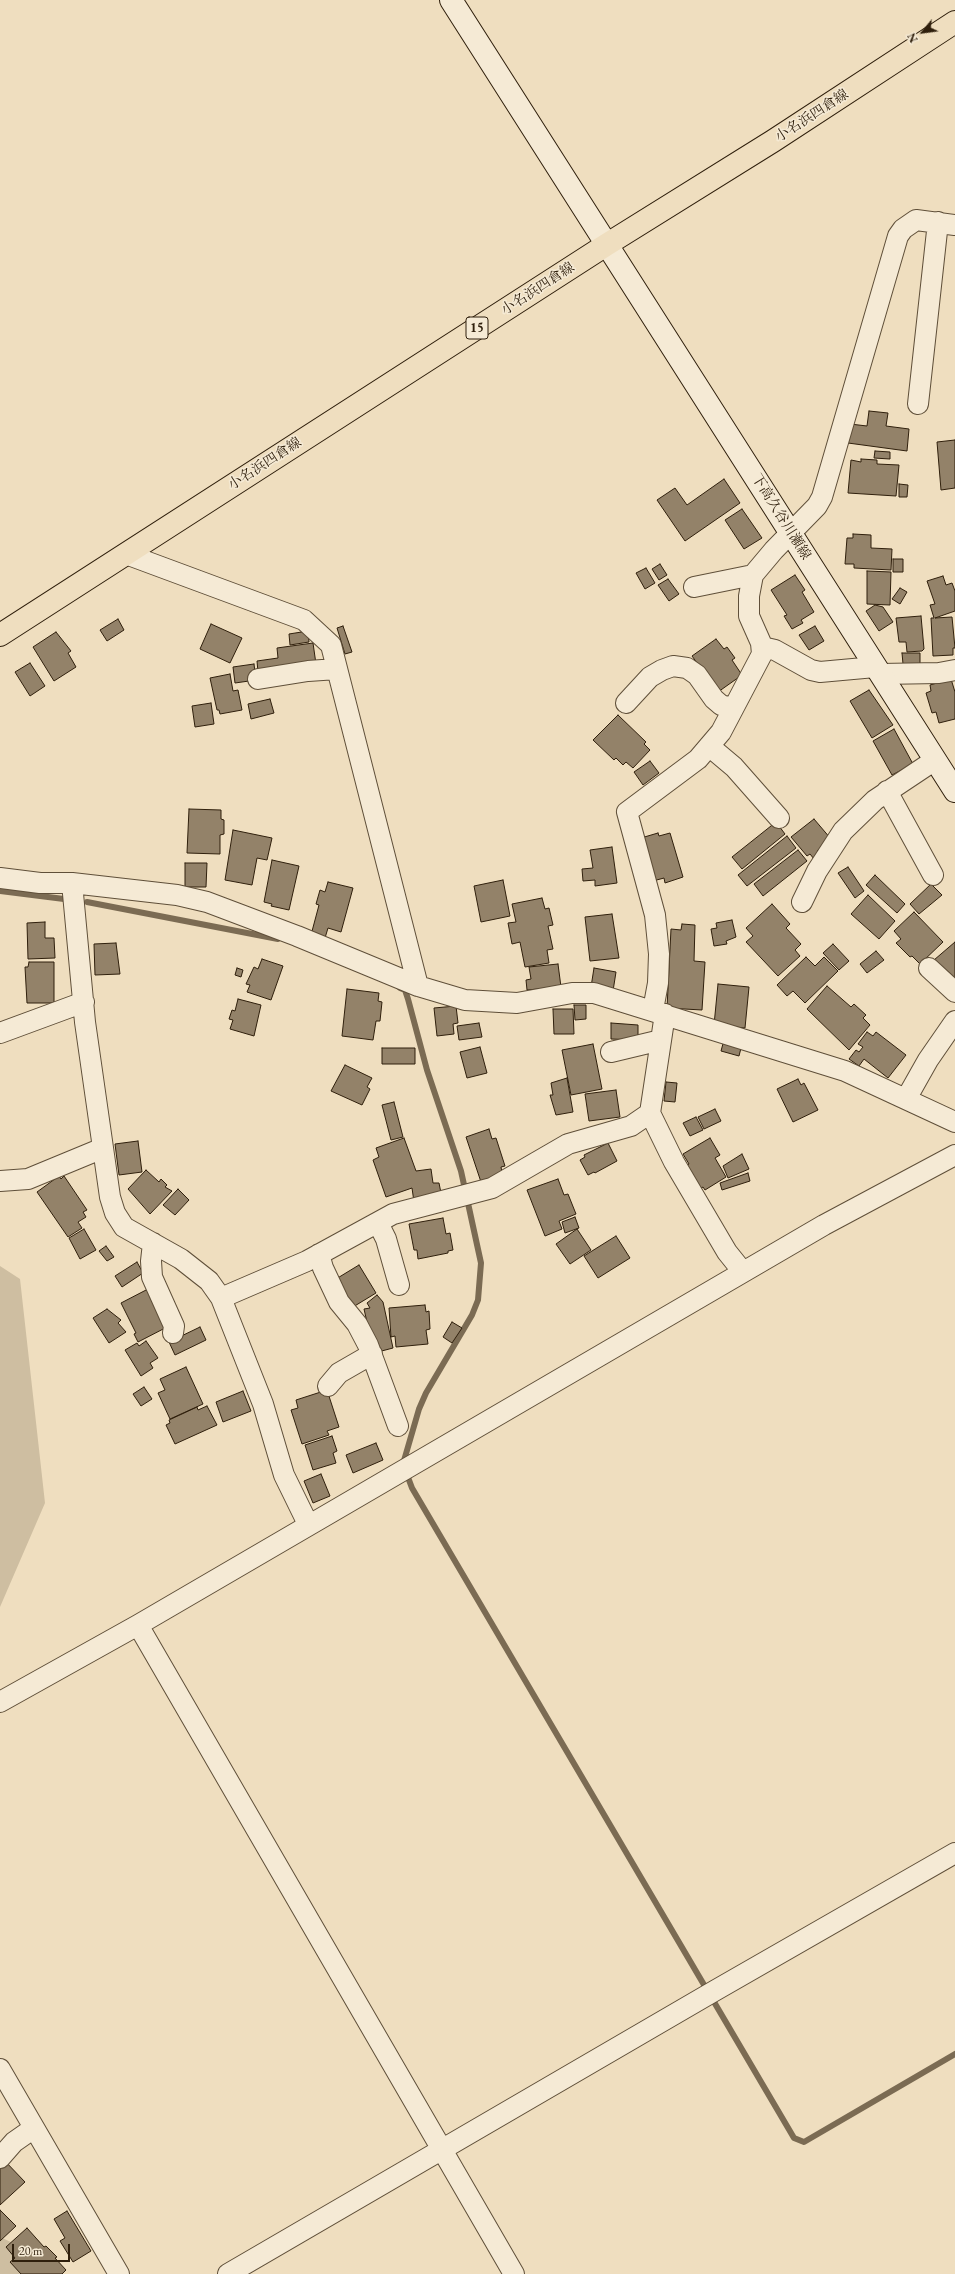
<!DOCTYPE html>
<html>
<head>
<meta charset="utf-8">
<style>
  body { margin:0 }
  #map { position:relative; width:955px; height:2274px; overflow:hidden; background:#efdebf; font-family:"EB Garamond",serif }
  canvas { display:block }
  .north { position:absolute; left:903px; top:12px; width:40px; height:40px; -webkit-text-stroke:3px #f5ead5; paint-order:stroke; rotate:241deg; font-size:11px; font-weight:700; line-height:16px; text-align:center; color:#2f1f0c }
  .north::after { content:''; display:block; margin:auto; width:14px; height:18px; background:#2f1f0c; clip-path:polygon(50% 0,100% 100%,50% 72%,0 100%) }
  .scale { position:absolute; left:12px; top:2244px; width:58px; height:18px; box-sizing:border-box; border:2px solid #2f1f0c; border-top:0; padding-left:5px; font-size:12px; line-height:14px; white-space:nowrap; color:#2f1f0c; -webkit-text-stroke:3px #f5ead5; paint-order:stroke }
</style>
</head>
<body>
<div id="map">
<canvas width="955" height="2274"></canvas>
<div class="north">N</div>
<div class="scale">20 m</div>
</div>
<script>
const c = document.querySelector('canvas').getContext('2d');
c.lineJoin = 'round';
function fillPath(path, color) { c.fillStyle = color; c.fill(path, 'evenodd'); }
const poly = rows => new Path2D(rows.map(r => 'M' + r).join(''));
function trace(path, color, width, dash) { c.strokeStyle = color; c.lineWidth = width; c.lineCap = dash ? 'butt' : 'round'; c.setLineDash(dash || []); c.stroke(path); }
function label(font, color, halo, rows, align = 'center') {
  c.font = font + ' "EB Garamond","Noto Serif JP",serif'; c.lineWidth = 3; c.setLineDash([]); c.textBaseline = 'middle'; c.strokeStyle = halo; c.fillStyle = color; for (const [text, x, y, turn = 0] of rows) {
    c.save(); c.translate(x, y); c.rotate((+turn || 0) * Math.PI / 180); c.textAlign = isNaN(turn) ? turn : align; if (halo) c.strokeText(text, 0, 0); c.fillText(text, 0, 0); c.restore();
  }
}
const green = poly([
  [0,1266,20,1279,45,1503,0,1607],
  [0,2237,13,2243,22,2274,0,2274]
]);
const stream = poly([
  [0,891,64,899],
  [87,902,278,939],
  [400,988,405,990,408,999,427,1070,461,1171,481,1263,478,1300,472,1315,426,1393,419,1409,403,1464,412,1488,794,2138,804,2142,955,2054]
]);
const building = poly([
  [869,411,888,413,886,426,909,429,907,451,848,443,850,424,867,426,869,411],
  [955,440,955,488,941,490,937,442,955,440],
  [875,451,890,452,890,459,874,458,875,451],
  [861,459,877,460,877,464,899,465,896,496,848,493,851,460,861,462,861,459],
  [724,479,740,503,685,541,657,500,675,488,687,505,724,479],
  [899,484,908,485,907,497,899,497,899,484],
  [742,509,762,538,744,549,725,520,742,509],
  [853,534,871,535,871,548,892,549,891,570,854,568,854,564,845,564,847,538,853,538,853,534],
  [893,559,903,559,903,572,893,572,893,559],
  [660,564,667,575,659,580,652,569,660,564],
  [646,568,655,583,645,589,636,573,646,568],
  [867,571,891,572,890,605,867,604,867,571],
  [795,575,805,590,802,592,814,612,801,620,803,623,792,629,784,616,787,615,771,590,795,575],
  [943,576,946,585,952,583,955,591,955,611,935,618,952,617,955,648,953,648,953,655,933,656,931,618,934,618,930,605,935,604,927,581,943,576],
  [668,579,679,594,669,601,658,585,668,579],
  [900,588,907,592,900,604,892,599,900,588],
  [875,605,883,607,893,622,879,631,866,611,875,605],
  [921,616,924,649,922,651,907,652,906,642,899,642,896,618,921,616],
  [118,619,124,630,107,641,100,630,118,619],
  [211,624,242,638,230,663,200,649,211,624],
  [343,626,352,652,345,654,337,628,343,626],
  [815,626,824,641,809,650,799,635,815,626],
  [308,631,309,642,290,645,289,634,308,631],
  [56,632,71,651,68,653,76,667,54,681,33,647,56,632],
  [716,639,724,649,727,647,735,658,732,660,742,675,718,692,692,656,716,639],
  [313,643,316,664,258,672,257,661,278,658,277,648,313,643],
  [902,653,920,653,920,664,903,664,902,653],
  [30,663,45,686,30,696,15,672,30,663],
  [254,664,256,680,235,683,233,667,254,664],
  [230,674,233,691,238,690,242,710,220,714,219,710,217,710,210,678,230,674],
  [951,679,955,692,955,719,939,723,936,712,932,713,926,693,931,691,930,685,951,679],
  [869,690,893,725,872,738,850,701,869,690],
  [270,699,274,713,251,719,248,704,270,699],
  [211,703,214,724,195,727,192,706,211,703],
  [618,715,646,742,644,744,650,750,633,768,626,762,623,765,616,758,614,760,593,740,618,715],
  [894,729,913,764,892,775,873,741,894,729],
  [650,761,659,773,643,785,634,772,650,761],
  [189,809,221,810,221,819,224,820,224,834,220,835,220,854,187,853,189,809],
  [814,819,831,839,817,851,820,854,814,859,810,854,807,856,791,837,814,819],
  [776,822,785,834,742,869,732,857,776,822],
  [233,830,272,838,267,860,257,858,252,885,225,880,233,830],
  [658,833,659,836,670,833,683,877,665,883,664,878,653,881,641,838,658,833],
  [787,836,796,848,747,886,738,875,787,836],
  [612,847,617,883,595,886,595,880,583,881,582,869,593,868,590,850,612,847],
  [798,850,807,861,763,896,754,884,798,850],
  [272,860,299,866,289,910,271,906,272,904,264,902,272,860],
  [185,863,207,863,206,887,185,887,185,863],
  [848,867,864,891,855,898,838,873,848,867],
  [875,875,905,904,897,913,866,885,875,875],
  [503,880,510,916,481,922,474,886,503,880],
  [328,882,353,888,341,932,328,928,325,938,311,935,319,905,316,904,320,890,325,892,328,882],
  [931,884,942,895,919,914,910,904,931,884],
  [868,895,895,921,879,939,851,914,868,895],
  [542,898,545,909,549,908,553,925,548,926,553,949,547,950,549,963,525,967,520,942,512,944,508,923,516,922,512,904,542,898],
  [772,904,790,924,786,928,801,944,795,950,800,956,778,976,746,942,753,936,746,928,772,904],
  [914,912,943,942,920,964,912,956,910,957,896,943,901,939,894,931,914,912],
  [612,914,619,958,590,961,585,917,612,914],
  [732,920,736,937,726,941,727,944,714,946,711,929,717,928,716,923,732,920],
  [45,922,45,938,54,938,55,958,28,959,27,923,45,922],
  [682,924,695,925,694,961,705,962,702,1010,667,1008,671,929,681,930,682,924],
  [955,942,955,986,934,960,955,942],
  [116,943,120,974,95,975,94,944,116,943],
  [833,944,849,961,839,970,823,953,833,944],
  [876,951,884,960,867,973,860,964,876,951],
  [806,957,815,966,824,957,838,971,805,1003,793,991,787,996,777,985,806,957],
  [262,959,283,966,271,1000,247,992,250,985,246,984,254,967,258,969,262,959],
  [29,962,54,962,54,1003,27,1003,25,967,28,967,29,962],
  [558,964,561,987,527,990,526,980,531,979,529,967,558,964],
  [237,968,243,970,241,977,235,975,237,968],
  [594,968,616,972,613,991,591,987,594,968],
  [718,984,749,987,745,1028,714,1025,718,984],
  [827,986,851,1007,854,1004,866,1015,863,1018,870,1025,849,1050,807,1009,827,986],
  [347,989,379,993,378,1001,382,1002,380,1021,376,1021,373,1040,342,1036,347,989],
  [238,999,261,1005,254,1036,230,1029,233,1020,229,1019,232,1010,235,1011,238,999],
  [574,1005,586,1005,586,1019,575,1020,574,1005],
  [456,1006,458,1023,453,1024,454,1034,437,1036,434,1008,456,1006],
  [553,1009,573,1009,574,1034,554,1034,553,1009],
  [479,1023,482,1037,459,1040,457,1026,479,1023],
  [611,1023,638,1025,638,1040,611,1039,611,1023],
  [867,1032,873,1036,876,1032,906,1055,888,1078,864,1059,859,1066,849,1059,856,1050,859,1052,863,1047,858,1044,867,1032],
  [724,1040,742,1044,739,1056,721,1051,724,1040],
  [593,1044,602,1089,571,1095,562,1050,593,1044],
  [480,1047,487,1073,467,1078,460,1052,480,1047],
  [382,1048,415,1048,415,1064,382,1064,382,1048],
  [345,1065,372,1078,367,1087,370,1089,362,1105,331,1091,345,1065],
  [567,1078,573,1112,556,1115,550,1095,553,1095,551,1083,567,1078],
  [798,1079,801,1085,804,1083,818,1110,793,1122,777,1089,798,1079],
  [666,1082,677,1083,675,1102,664,1101,666,1082],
  [616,1090,620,1117,589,1121,585,1094,616,1090],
  [394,1102,403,1137,391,1140,382,1105,394,1102],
  [715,1109,721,1121,704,1129,698,1117,715,1109],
  [696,1117,703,1130,690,1136,683,1123,696,1117],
  [489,1129,492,1139,496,1138,505,1166,501,1167,503,1178,482,1185,466,1137,489,1129],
  [404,1138,416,1171,431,1169,433,1183,439,1183,442,1198,414,1202,412,1188,386,1197,373,1160,379,1157,376,1148,404,1138],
  [710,1138,720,1155,715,1158,726,1177,705,1190,703,1187,696,1191,683,1168,689,1164,683,1154,710,1138],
  [138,1141,142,1172,119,1175,115,1144,138,1141],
  [608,1143,617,1161,595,1173,594,1172,588,1175,580,1160,585,1157,584,1155,608,1143],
  [742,1154,749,1169,728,1178,723,1166,742,1154],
  [146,1170,159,1182,161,1179,167,1185,165,1187,172,1191,150,1214,128,1189,146,1170],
  [748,1173,750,1181,722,1190,720,1183,748,1173],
  [59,1176,61,1179,64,1176,87,1210,83,1212,86,1217,78,1222,82,1228,68,1237,37,1192,59,1176],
  [558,1179,564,1195,568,1194,576,1214,559,1221,562,1229,545,1236,527,1190,558,1179],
  [178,1189,189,1200,175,1215,163,1205,178,1189],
  [575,1217,579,1228,565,1233,562,1222,575,1217],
  [443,1218,446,1234,450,1233,453,1250,448,1251,448,1253,418,1259,417,1250,414,1250,409,1224,443,1218],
  [84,1229,96,1250,80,1259,69,1238,84,1229],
  [577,1229,591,1250,570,1264,556,1244,577,1229],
  [616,1236,630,1258,598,1278,584,1256,616,1236],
  [106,1246,114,1257,107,1261,99,1251,106,1246],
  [137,1262,143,1273,122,1287,115,1276,137,1262],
  [359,1265,376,1293,353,1307,336,1279,359,1265],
  [148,1289,169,1326,138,1342,134,1334,136,1333,121,1303,148,1289],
  [377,1295,383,1302,393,1348,374,1353,364,1309,370,1308,367,1303,377,1295],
  [425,1305,426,1312,429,1311,430,1329,426,1330,428,1344,396,1347,395,1336,391,1337,389,1308,425,1305],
  [107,1309,121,1320,118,1323,126,1332,109,1343,93,1318,107,1309],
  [452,1322,462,1328,452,1343,443,1337,452,1322],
  [200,1327,206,1340,175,1355,169,1342,200,1327],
  [146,1341,158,1358,150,1363,153,1368,141,1376,125,1350,137,1343,139,1346,146,1341],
  [186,1367,203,1404,170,1419,158,1393,165,1390,160,1379,186,1367],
  [144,1387,152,1399,141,1406,133,1394,144,1387],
  [327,1390,339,1427,327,1431,329,1435,302,1444,291,1410,298,1408,296,1400,327,1390],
  [243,1391,251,1411,223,1422,216,1402,243,1391],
  [207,1406,217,1425,175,1444,166,1425,170,1423,169,1420,197,1407,198,1410,207,1406],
  [332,1436,337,1451,333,1453,336,1463,313,1470,305,1445,332,1436],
  [376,1443,383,1460,353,1473,346,1455,376,1443],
  [321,1474,330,1496,313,1503,304,1481,321,1474],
  [3,2159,25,2182,0,2205,0,2163,3,2159],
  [0,2210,16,2226,0,2241,0,2210],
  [67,2211,91,2251,73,2262,60,2241,65,2238,54,2219,67,2211],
  [27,2228,44,2247,46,2246,57,2257,55,2258,66,2270,62,2274,21,2274,10,2262,15,2258,6,2247,27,2228]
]);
const street = poly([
  [918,404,938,222],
  [126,554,304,620,331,645,418,986],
  [694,587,753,575],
  [762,647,775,650,811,670,820,672,875,667],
  [880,674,939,673,955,670],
  [258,679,308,671,337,669],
  [626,703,650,677,662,670,673,666,687,668,697,675,714,699,721,705,727,707,734,705],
  [709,746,734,767,779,818],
  [887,791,933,875],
  [0,878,40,883,72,883,177,895,207,902,297,936,418,986,465,1000,517,1003,572,993,594,993,845,1071,955,1122],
  [72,883,85,1022,110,1197,115,1213,124,1227,181,1259,209,1281,221,1298,263,1404,284,1475,308,1524],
  [802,902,817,871,843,831,875,800,935,760],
  [929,968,955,992],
  [653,1010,658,983,659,954,655,915,627,812,698,759,721,732,762,654,761,643,749,616,749,596,753,575,774,550,817,506,822,497,898,236,903,229,916,220,955,225],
  [0,1033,84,1002],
  [611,1052,661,1040],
  [906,1099,928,1060,955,1021],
  [650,1113,674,1162,727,1252,743,1272],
  [0,1181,28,1179,103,1148],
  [378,1223,386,1239,399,1285],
  [153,1243,151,1261,152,1277,174,1326,173,1333],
  [319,1254,323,1268,339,1302,357,1324,368,1345,398,1426],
  [221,1298,307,1261,393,1214,492,1188,568,1144,631,1126,650,1113,665,1014],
  [328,1386,339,1373,372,1354],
  [138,1625,514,2274],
  [0,1702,138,1625,824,1225,955,1155],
  [0,2069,119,2274],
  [0,2158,14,2142,34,2128],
  [228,2274,716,1990,955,1853]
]);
const secondary = poly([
  [451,0,955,791]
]);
const primary = poly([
  [0,635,606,245,773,141,955,22]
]);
const shields = [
  [477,328,22]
];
const shieldNames = [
  ["15",477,328]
];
const streetNames = [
  ["小名浜四倉線",812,116,-33],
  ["小名浜四倉線",538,289,-33],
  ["小名浜四倉線",265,464,-33],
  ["下高久谷川瀬線",781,517,58]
];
fillPath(green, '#cebea1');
trace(stream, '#7b6b53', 6);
fillPath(building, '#938269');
trace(building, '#2f1f0c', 1);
trace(street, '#5f4f39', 22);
trace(secondary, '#2f1f0c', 24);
trace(primary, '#2f1f0c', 24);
trace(street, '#f5ead5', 20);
trace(secondary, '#f5ead5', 22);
trace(primary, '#efdebf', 22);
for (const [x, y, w] of shields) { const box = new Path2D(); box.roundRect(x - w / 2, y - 11, w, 22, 3); c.fillStyle = '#f5ead5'; c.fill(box); trace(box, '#2f1f0c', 1); }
label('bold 13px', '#2f1f0c', null, shieldNames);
label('14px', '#2f1f0c', '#f5ead5', streetNames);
</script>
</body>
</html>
